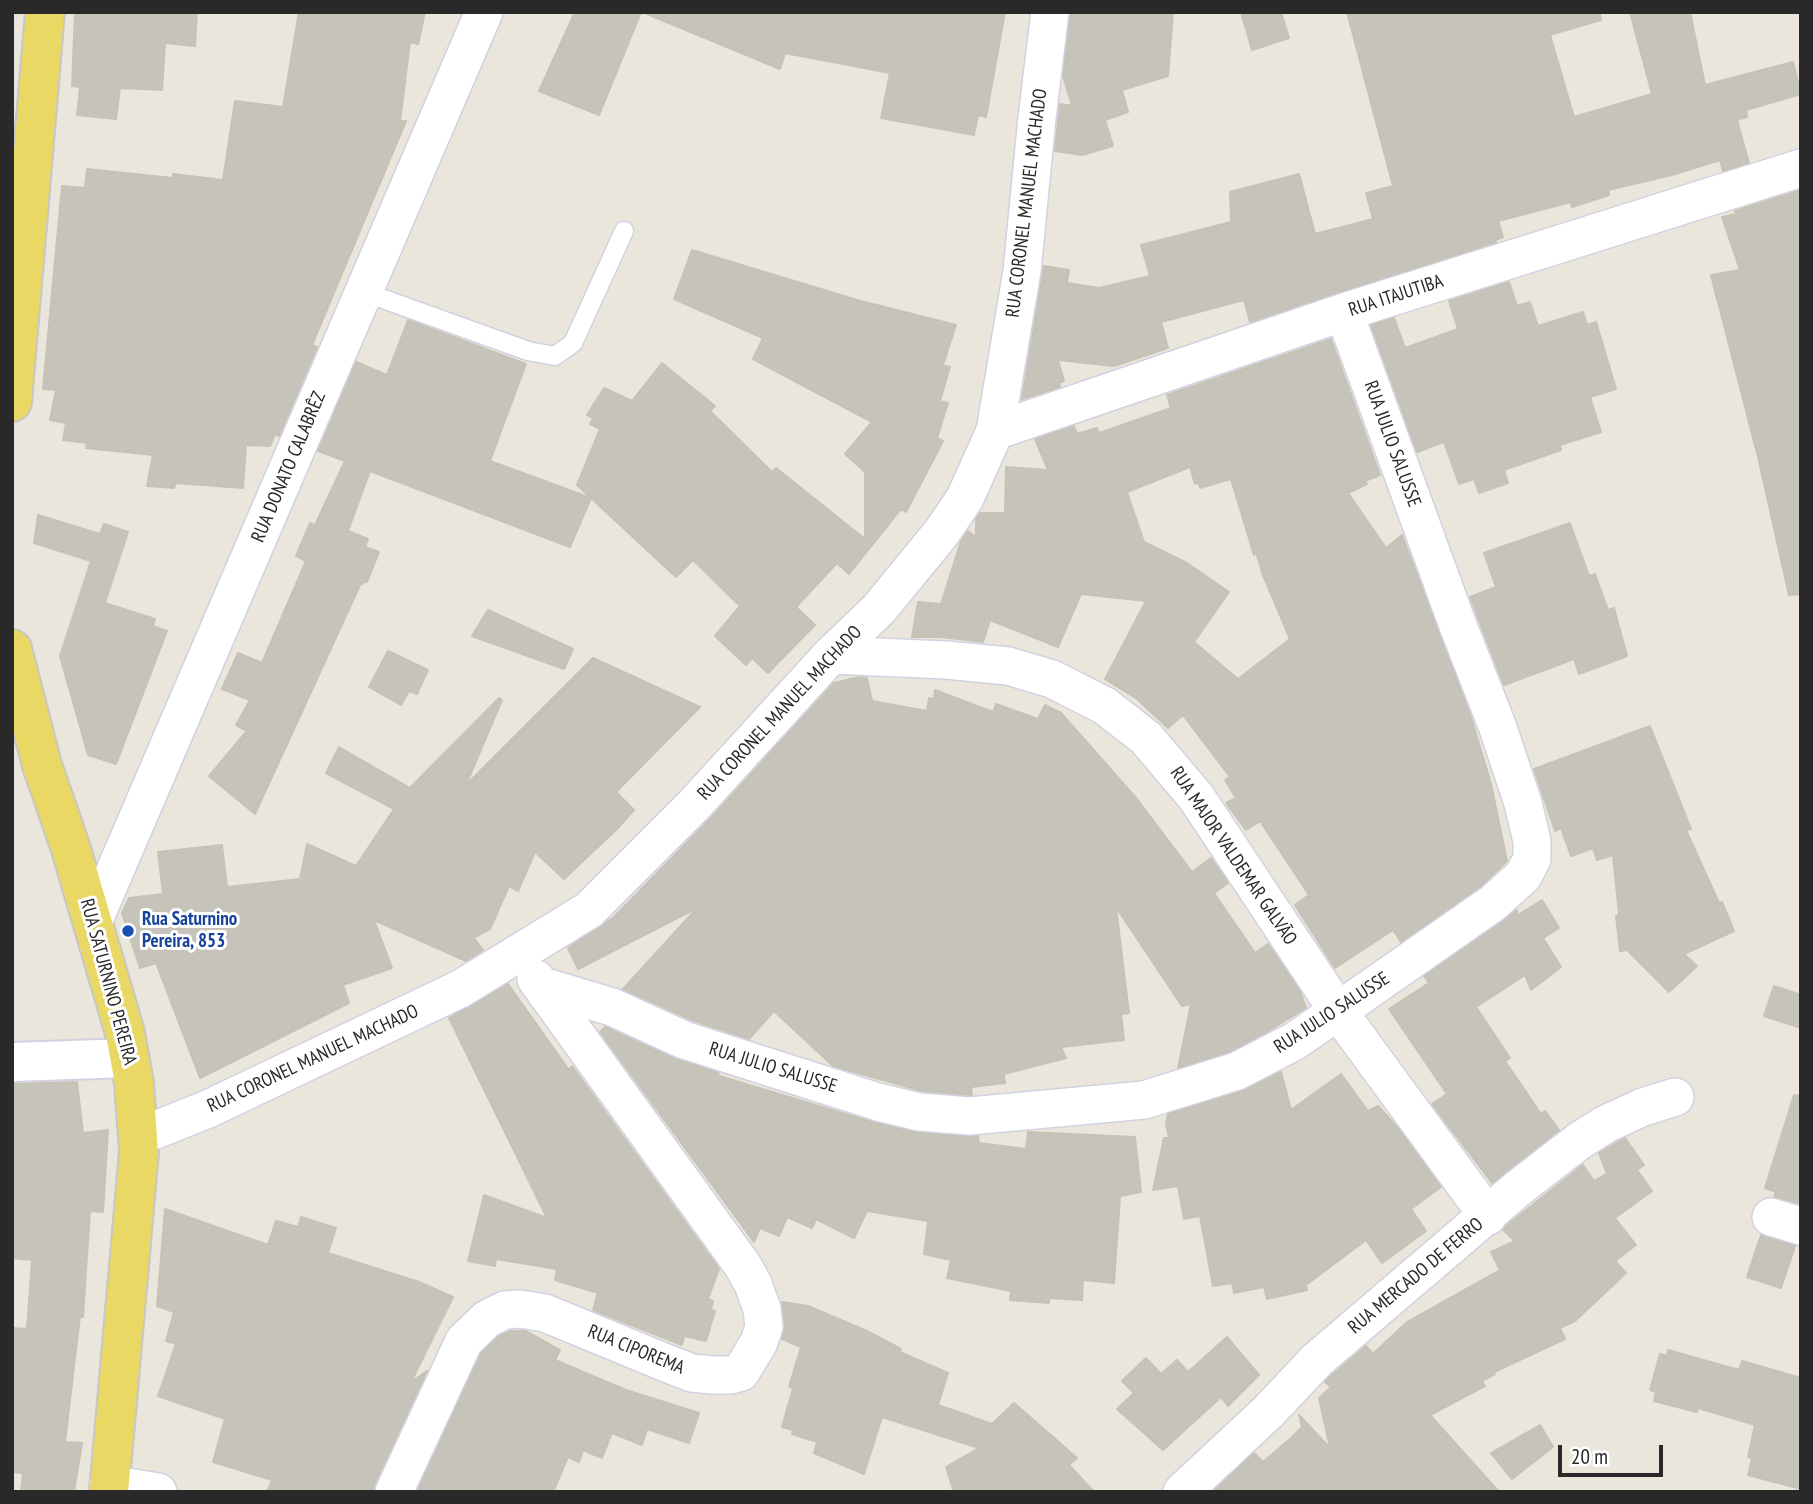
<!DOCTYPE html>
<html>
<head>
<meta charset="utf-8">
<style>
  body { margin:0 }
  #map { position:relative; width:1813px; height:1504px; overflow:hidden; background:#ebe6dc; font-family:"PT Sans Narrow",sans-serif }
  canvas { display:block }
  .frame { position:absolute; inset:0; border:14px solid #292929; pointer-events:none }
  .scale { position:absolute; left:1558px; top:1445px; width:105px; height:32px; box-sizing:border-box; border:4px solid #292929; border-top:0; padding-left:9px; font-size:21px; line-height:24px; white-space:nowrap; color:#292929; -webkit-text-stroke:5px #fff; paint-order:stroke }
</style>
</head>
<body>
<div id="map">
<canvas width="1813" height="1504"></canvas>
<div class="frame"></div>
<div class="scale">20 m</div>
</div>
<script>
const c = document.querySelector('canvas').getContext('2d');
c.lineJoin = 'round';
function fillPath(path, color) { c.fillStyle = color; c.fill(path, 'evenodd'); }
const poly = rows => new Path2D(rows.map(r => 'M' + r).join(''));
function trace(path, color, width, dash) { c.strokeStyle = color; c.lineWidth = width; c.lineCap = dash ? 'butt' : 'round'; c.setLineDash(dash || []); c.stroke(path); }
function label(font, color, halo, rows, align = 'center') {
  c.font = font + ' "PT Sans Narrow",sans-serif'; c.lineWidth = 6; c.setLineDash([]); c.textBaseline = 'middle'; c.strokeStyle = halo; c.fillStyle = color; for (const [text, x, y, turn = 0] of rows) {
    c.save(); c.translate(x, y); c.rotate((+turn || 0) * Math.PI / 180); c.textAlign = isNaN(turn) ? turn : align; if (halo) c.strokeText(text, 0, 0); c.fillText(text, 0, 0); c.restore();
  }
}
const building = poly([
  [75,12,197,12,195,46,165,43,162,90,120,88,116,119,77,115,80,87,72,86,75,12],
  [299,12,425,12,418,44,410,42,400,121,406,121,312,345,317,347,279,436,275,434,270,446,246,445,243,488,176,483,174,488,147,486,153,455,86,448,87,443,63,440,66,423,50,420,56,390,43,389,62,186,85,188,87,169,173,178,173,174,223,180,235,101,283,107,299,12],
  [575,12,641,12,599,115,539,91,575,12],
  [642,12,1005,12,986,117,978,115,974,135,881,118,890,73,785,53,780,69,642,12],
  [1071,12,1173,12,1168,76,1122,90,1128,112,1105,120,1113,146,1082,155,1055,151,1060,104,1072,106,1063,76,1071,12],
  [1241,12,1281,12,1289,38,1252,50,1241,12],
  [1347,12,1600,12,1601,20,1550,35,1574,117,1652,94,1630,12,1690,12,1705,85,1793,62,1801,94,1746,110,1747,117,1737,120,1749,163,1723,171,1720,160,1672,175,1608,190,1609,195,1572,207,1571,202,1498,221,1503,237,1495,240,1496,242,1250,322,1244,300,1161,322,1168,348,1114,366,1058,360,1064,381,1059,383,1060,387,1022,399,1044,266,1069,270,1067,283,1099,288,1150,276,1141,245,1231,222,1230,192,1299,174,1315,234,1373,219,1366,193,1393,186,1347,12],
  [1801,190,1801,594,1789,595,1758,457,1711,275,1740,270,1722,217,1736,214,1735,211,1801,190],
  [692,250,857,300,956,325,943,365,950,367,940,401,948,403,937,438,943,441,906,512,901,509,849,574,837,563,796,607,815,625,768,673,752,658,746,665,715,636,740,606,693,560,676,577,591,498,570,547,370,471,348,531,368,539,365,547,379,552,367,582,364,581,363,584,361,583,255,814,209,776,247,731,236,725,250,700,222,689,238,653,262,663,306,561,296,556,310,523,315,525,345,461,318,451,356,362,387,375,408,320,526,364,490,461,591,498,577,485,600,429,590,424,593,418,587,415,604,388,632,401,662,363,715,406,710,411,772,472,776,468,865,539,865,472,845,454,872,422,753,359,763,338,674,299,692,250],
  [1509,282,1517,306,1530,302,1538,326,1583,312,1587,325,1596,322,1616,389,1590,397,1601,432,1560,445,1561,450,1504,470,1508,483,1479,493,1474,479,1459,484,1444,442,1417,452,1371,325,1394,318,1405,348,1458,329,1449,301,1509,282],
  [1331,339,1380,475,1365,481,1367,484,1348,493,1386,548,1402,535,1471,717,1491,784,1507,861,1480,887,1401,942,1393,930,1335,968,1295,905,1309,895,1260,821,1246,830,1226,803,1236,798,1225,780,1230,777,1183,715,1168,728,1137,699,1105,679,1146,601,1081,594,1058,647,990,620,983,642,941,637,912,637,918,602,941,604,961,541,968,531,976,537,976,519,980,513,1005,513,1006,467,1048,470,1035,439,1074,426,1077,434,1097,428,1099,433,1171,408,1167,395,1331,339],
  [1190,467,1195,484,1198,482,1200,488,1231,479,1254,555,1256,552,1263,575,1290,639,1238,679,1194,642,1229,592,1187,563,1144,542,1127,492,1190,467],
  [38,515,100,534,104,524,128,532,105,603,155,619,153,626,167,631,116,764,88,755,60,656,91,561,34,543,38,515],
  [1570,523,1589,576,1595,574,1608,610,1614,608,1627,656,1579,674,1574,659,1504,685,1470,597,1496,587,1484,553,1570,523],
  [488,610,573,649,564,669,472,636,488,610],
  [388,651,428,670,417,694,409,691,401,705,369,687,388,651],
  [593,658,700,707,616,792,634,810,617,829,564,879,535,852,518,891,509,886,490,929,474,938,483,950,466,961,374,920,392,968,343,985,349,1003,200,1078,156,963,140,968,122,913,129,898,163,894,158,852,222,845,227,887,300,879,307,844,356,866,394,809,326,773,339,747,410,788,499,698,502,700,466,785,593,658],
  [859,677,867,678,872,701,927,711,929,698,934,699,935,690,993,712,996,704,1038,719,1045,705,1061,713,1137,799,1192,872,1211,858,1228,883,1214,893,1255,953,1268,944,1300,991,1306,1008,1270,1030,1229,1052,1178,1068,1191,1004,1182,1006,1116,907,1129,1013,1121,1014,1124,1040,1061,1047,1066,1058,1004,1074,1005,1083,971,1087,972,1095,970,1095,922,1091,833,1066,774,1011,749,1039,692,1020,623,989,697,908,578,969,568,948,614,917,711,818,834,683,859,677],
  [1650,726,1691,829,1686,830,1719,903,1722,902,1734,931,1684,954,1697,966,1669,992,1627,950,1620,951,1616,916,1619,915,1613,855,1597,860,1593,848,1571,856,1561,828,1555,831,1534,769,1650,726],
  [1542,900,1559,928,1543,938,1561,967,1531,990,1525,975,1476,1007,1510,1058,1505,1061,1541,1114,1545,1111,1559,1130,1492,1183,1432,1104,1447,1094,1389,1009,1429,983,1424,976,1517,910,1518,915,1542,900],
  [508,984,569,1070,572,1066,719,1269,708,1299,713,1301,711,1310,715,1311,706,1341,684,1336,682,1345,593,1310,598,1293,555,1280,557,1269,496,1259,495,1266,468,1261,484,1195,547,1218,449,1018,508,984],
  [1774,986,1801,995,1801,1028,1764,1016,1774,986],
  [605,1027,675,1059,719,1073,716,1075,872,1122,914,1132,978,1136,979,1143,1026,1149,1028,1132,1135,1137,1141,1192,1120,1196,1114,1283,1083,1280,1082,1300,1049,1298,1049,1303,1010,1300,1011,1291,947,1278,951,1260,924,1254,928,1221,867,1211,854,1238,816,1219,812,1228,787,1217,779,1236,760,1228,754,1242,600,1032,605,1027],
  [1281,1072,1291,1110,1341,1074,1368,1111,1378,1106,1398,1128,1441,1187,1411,1209,1426,1231,1382,1263,1366,1240,1306,1285,1307,1290,1267,1299,1264,1287,1234,1293,1232,1283,1213,1286,1200,1216,1184,1219,1178,1186,1153,1190,1164,1138,1169,1138,1166,1124,1168,1114,1243,1091,1281,1072],
  [77,1082,83,1133,108,1130,103,1212,90,1211,83,1317,80,1316,65,1442,82,1443,74,1492,21,1492,23,1473,12,1472,12,1328,27,1329,32,1260,12,1258,12,1084,77,1082],
  [1794,1095,1801,1096,1801,1204,1774,1197,1776,1192,1765,1188,1794,1095],
  [1625,1138,1644,1165,1637,1170,1652,1191,1615,1218,1636,1245,1615,1261,1626,1273,1575,1321,1560,1328,1565,1339,1494,1372,1495,1374,1482,1381,1485,1386,1430,1415,1499,1492,1213,1492,1254,1453,1263,1462,1290,1439,1302,1427,1299,1415,1330,1448,1319,1398,1331,1387,1325,1382,1332,1375,1366,1346,1373,1354,1407,1322,1500,1270,1491,1252,1515,1241,1503,1230,1506,1226,1583,1165,1594,1181,1607,1174,1599,1153,1625,1138],
  [165,1209,268,1245,276,1221,298,1227,301,1217,336,1228,328,1253,419,1282,453,1297,411,1382,427,1371,375,1483,373,1492,267,1492,272,1480,213,1462,225,1419,158,1396,176,1344,166,1341,174,1312,157,1306,165,1209],
  [1761,1235,1795,1246,1781,1288,1747,1277,1761,1235],
  [782,1302,808,1306,867,1331,901,1349,900,1352,948,1373,938,1405,992,1424,1014,1403,1077,1458,1069,1465,1094,1492,954,1492,946,1467,979,1448,882,1417,864,1474,814,1453,817,1442,792,1434,793,1430,782,1427,793,1388,789,1387,801,1347,782,1339,785,1325,782,1302],
  [511,1331,526,1331,560,1350,555,1360,626,1390,699,1413,689,1443,647,1429,642,1445,612,1433,602,1458,583,1450,579,1462,568,1457,553,1492,417,1492,481,1353,499,1336,511,1331],
  [1227,1337,1259,1375,1228,1406,1221,1397,1163,1450,1117,1409,1134,1393,1122,1381,1146,1358,1161,1374,1177,1360,1188,1372,1227,1337],
  [1668,1350,1739,1370,1742,1361,1801,1378,1801,1489,1748,1475,1752,1458,1748,1457,1755,1425,1698,1408,1697,1412,1654,1401,1656,1392,1650,1390,1660,1354,1667,1356,1668,1350],
  [1540,1425,1553,1447,1512,1479,1491,1453,1540,1425]
]);
const lane = poly([
  [364,292,528,351,555,356,573,343,624,231]
]);
const street = poly([
  [995,431,1344,312,1801,168],
  [831,655,946,660,1008,666,1052,679,1105,706,1146,738,1196,797,1338,1011,1488,1216],
  [93,922,484,12],
  [542,986,612,1007,684,1040,878,1102,919,1112,970,1116,1144,1100,1237,1071,1295,1041,1493,903,1523,876,1532,859,1532,841,1523,803,1498,728,1457,623,1344,312],
  [138,1137,208,1109,460,989,589,910,695,804,831,655,879,609,942,532,965,498,995,431,1022,271,1037,118,1050,12],
  [1771,1217,1801,1226],
  [109,1484,158,1492],
  [394,1492,464,1341,487,1319,505,1310,520,1309,545,1313,666,1363,692,1373,713,1375,731,1375,741,1372,759,1342,764,1327,762,1309,753,1284,743,1266,536,979],
  [1182,1492,1268,1412,1317,1360,1516,1190,1579,1141,1606,1124,1643,1107,1675,1097]
]);
const secondary = poly([
  [12,1062,129,1058]
]);
const primary = poly([
  [12,402,45,12],
  [12,649,42,765,71,849,125,1033,134,1083,139,1152,109,1492]
]);
const markers = [
  [128,931,7,"#1a4fb4"]
];
const streetNames = [
  ["RUA CORONEL MANUEL MACHADO",1027,203,-83],
  ["RUA ITAJUTIBA",1396,296,-18],
  ["RUA JULIO SALUSSE",1392,444,70],
  ["RUA DONATO CALABRÊZ",289,467,-67],
  ["RUA CORONEL MANUEL MACHADO",780,713,-47],
  ["RUA MAJOR VALDEMAR GALVÃO",1233,856,56],
  ["RUA SATURNINO PEREIRA",108,982,75],
  ["RUA JULIO SALUSSE",1332,1013,-33],
  ["RUA CORONEL MANUEL MACHADO",313,1059,-25],
  ["RUA JULIO SALUSSE",773,1068,17],
  ["RUA MERCADO DE FERRO",1416,1276,-40],
  ["RUA CIPOREMA",636,1350,22]
];
const transitNames = [
  ["Rua Saturnino",142,920],
  ["Pereira, 853",142,942]
];
fillPath(building, '#c6c3bb');
trace(building, '#c6c2b6', 2);
trace(lane, '#d1d2e1', 21);
trace(street, '#d1d2e1', 40);
trace(secondary, '#d1d2e1', 42);
trace(primary, '#c7c7c7', 42);
trace(lane, '#fff', 18);
trace(street, '#fff', 37);
trace(secondary, '#fff', 38);
trace(primary, '#e9d863', 38);
for (const [x, y, r, color] of markers) { const dot = new Path2D(); dot.arc(x, y, r, 0, 2 * Math.PI); c.fillStyle = color; c.fill(dot); trace(dot, '#fff', 2.5); }
label('19px', '#292929', '#fff', streetNames);
label('bold 19px', '#164399', '#fff', transitNames, 'left');
</script>
</body>
</html>
